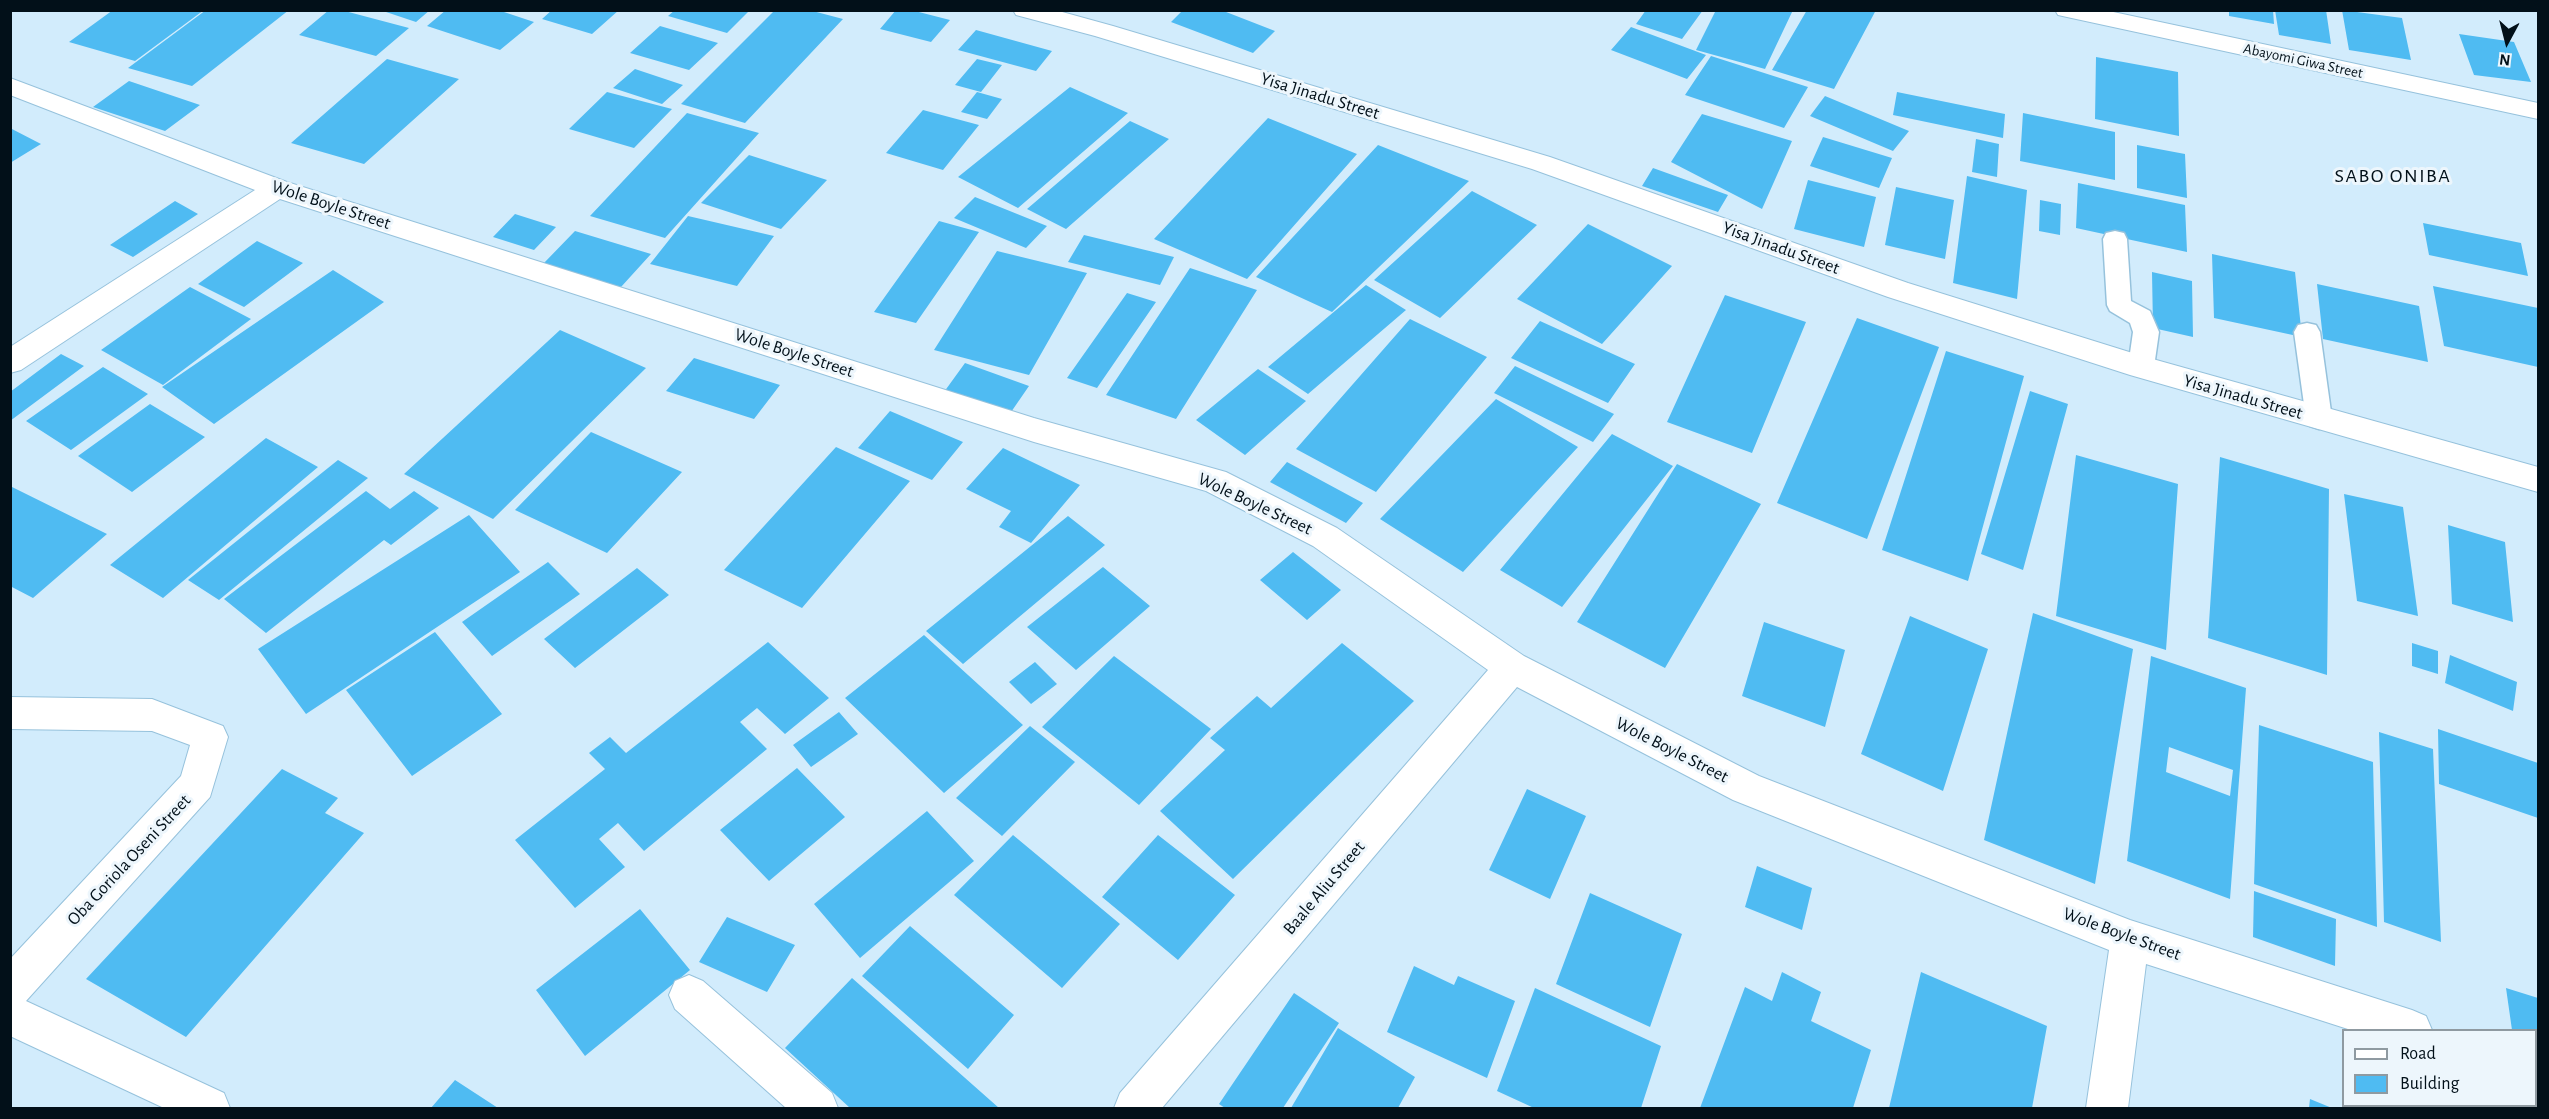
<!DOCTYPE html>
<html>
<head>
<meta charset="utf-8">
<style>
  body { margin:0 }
  #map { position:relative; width:2549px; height:1119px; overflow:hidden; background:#d2ecfc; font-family:"Alegreya Sans",sans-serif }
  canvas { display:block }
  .frame { position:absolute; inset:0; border:12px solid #021019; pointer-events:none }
  .legend { position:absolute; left:2342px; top:1029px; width:195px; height:78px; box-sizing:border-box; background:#edf6fc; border:2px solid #8f9aa1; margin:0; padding:8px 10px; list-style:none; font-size:18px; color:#021019 }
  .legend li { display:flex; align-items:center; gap:12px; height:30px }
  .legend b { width:30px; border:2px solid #8f9aa1 }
  .north { position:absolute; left:2477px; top:12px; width:60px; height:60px; -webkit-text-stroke:4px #edf6fc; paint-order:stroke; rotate:187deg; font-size:16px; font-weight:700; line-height:24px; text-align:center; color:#021019 }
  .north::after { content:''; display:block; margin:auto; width:21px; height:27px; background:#021019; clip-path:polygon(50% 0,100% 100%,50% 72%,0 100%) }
</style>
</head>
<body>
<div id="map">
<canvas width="2549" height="1119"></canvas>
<div class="frame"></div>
<ul class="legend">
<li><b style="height:8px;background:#fff"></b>Road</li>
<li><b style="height:16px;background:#4fbbf2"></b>Building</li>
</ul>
<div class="north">N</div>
</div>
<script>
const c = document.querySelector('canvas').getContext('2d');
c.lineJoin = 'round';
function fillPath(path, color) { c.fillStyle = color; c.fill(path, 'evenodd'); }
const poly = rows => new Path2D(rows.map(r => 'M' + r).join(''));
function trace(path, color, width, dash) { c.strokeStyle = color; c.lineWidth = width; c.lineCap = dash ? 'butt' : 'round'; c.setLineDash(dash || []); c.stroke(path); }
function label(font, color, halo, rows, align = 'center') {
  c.font = font + ' "Alegreya Sans",sans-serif'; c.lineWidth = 6; c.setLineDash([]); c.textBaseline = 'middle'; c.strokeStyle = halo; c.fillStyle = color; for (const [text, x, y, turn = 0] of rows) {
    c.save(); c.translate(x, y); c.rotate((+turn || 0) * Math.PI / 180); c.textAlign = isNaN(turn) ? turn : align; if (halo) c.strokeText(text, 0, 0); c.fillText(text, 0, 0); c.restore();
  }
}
const building = poly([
  [113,10,204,10,135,61,69,42],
  [206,10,289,10,192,86,128,68],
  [329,10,341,10,409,28,376,56,299,35],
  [380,10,430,10,416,22],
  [446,10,498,10,534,22,500,50,427,26],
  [552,10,619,10,592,34,542,19],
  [675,10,750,10,727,33,668,16],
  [775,10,809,10,843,19,745,123,681,104],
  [896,10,911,10,950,20,931,42,880,29],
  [1183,10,1221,10,1275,31,1253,53,1171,22],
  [1646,10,1703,10,1682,39,1636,24],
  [1716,10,1793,10,1765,69,1696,50],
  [1807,10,1876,10,1834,89,1772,70],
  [2229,10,2273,10,2274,24,2229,16],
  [2275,10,2326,10,2331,44,2279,35],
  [2342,10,2402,18,2411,60,2349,50],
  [660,26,718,43,689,70,630,53],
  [1631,27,1706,55,1687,79,1611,50],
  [976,30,1052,51,1036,71,958,50],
  [2459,34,2514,42,2531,82,2474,75],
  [1711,56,1808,87,1784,128,1685,95],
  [2096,57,2178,72,2179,136,2095,119],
  [387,59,459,79,364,164,291,143],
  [977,59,1002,65,981,92,955,85],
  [635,69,683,85,662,104,613,88],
  [129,81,200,105,165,131,93,107],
  [1070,87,1128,113,1018,208,958,177],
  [607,92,672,109,634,148,569,129],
  [977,92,1002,99,987,119,961,112],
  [1897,92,2005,114,2003,138,1893,115],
  [1825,96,1909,131,1893,151,1810,116],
  [923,110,979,125,943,170,886,153],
  [687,113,759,133,665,238,590,216],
  [2023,113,2115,132,2115,180,2020,161],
  [1702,114,1792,141,1762,209,1671,162],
  [1268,118,1357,154,1247,279,1154,239],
  [1130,121,1169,139,1066,229,1027,209],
  [10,128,41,144,10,163],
  [1823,137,1892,158,1879,188,1810,166],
  [1976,139,1999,144,1997,177,1972,172],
  [1378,145,1469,181,1332,312,1256,277],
  [2137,145,2185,154,2187,198,2137,188],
  [749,155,827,180,781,229,701,203],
  [1653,168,1728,195,1718,212,1642,186],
  [1967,176,2027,190,2017,299,1953,283],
  [1808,180,1876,197,1864,247,1794,229],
  [2078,183,2185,205,2187,252,2076,228],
  [1896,187,1954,200,1945,259,1885,245],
  [1472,191,1537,225,1440,318,1374,280],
  [975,197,1047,226,1026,248,954,218],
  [2040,200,2061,204,2060,235,2039,231],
  [175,201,198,214,133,257,110,245],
  [515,214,556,227,534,250,493,237],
  [688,216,774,236,737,286,650,264],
  [939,221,979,232,916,323,874,312],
  [2423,223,2521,243,2528,276,2429,255],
  [1588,224,1672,266,1602,344,1517,299],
  [575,231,651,254,621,287,543,264],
  [1084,235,1174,257,1160,285,1068,262],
  [257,241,303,263,244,307,198,284],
  [997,251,1087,273,1029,375,934,350],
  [2212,254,2295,272,2302,337,2214,318],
  [1190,268,1257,290,1176,419,1106,395],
  [333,270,384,302,214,424,162,387],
  [2152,272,2192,281,2193,337,2153,328],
  [2317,284,2419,306,2428,362,2323,339],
  [1366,285,1406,310,1308,394,1268,367],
  [2433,286,2538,308,2538,367,2444,346],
  [190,287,251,319,163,385,101,350],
  [1127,293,1156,302,1097,388,1067,378],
  [1725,295,1806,322,1752,453,1667,422],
  [1857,318,1939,347,1867,539,1777,503],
  [1410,319,1487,357,1376,492,1296,449],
  [1540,321,1635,364,1608,403,1511,358],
  [560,330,646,368,493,519,404,474],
  [1946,351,2024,376,1968,581,1882,550],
  [61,354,84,366,10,421,10,392],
  [694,358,780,385,754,419,666,391],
  [965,363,1029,386,1009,415,944,392],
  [1515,366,1614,414,1593,442,1494,393],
  [103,367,148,394,71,450,26,421],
  [1258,369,1306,401,1245,455,1196,420],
  [2030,391,2068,404,2023,570,1981,554],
  [1496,399,1578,447,1463,572,1380,519],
  [150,404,205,437,132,492,78,456],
  [890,411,963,442,932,480,858,448],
  [591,432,682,472,607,553,515,510],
  [1612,434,1673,466,1562,607,1500,570],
  [266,438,318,467,163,598,110,565],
  [836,447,910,481,802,608,724,570],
  [1003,448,1080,485,1031,543,999,527,1011,511,966,489],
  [2076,455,2178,484,2166,650,2056,616],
  [2220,457,2329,489,2327,675,2208,638],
  [338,460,368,478,219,600,188,580],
  [1287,462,1363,503,1346,523,1270,482],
  [1677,464,1761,504,1665,668,1577,622],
  [10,486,107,534,33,598,10,586],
  [366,491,390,509,414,491,439,508,391,545,384,540,266,633,224,599],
  [2344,494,2403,507,2418,616,2357,601],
  [469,515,520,572,306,714,258,649],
  [1068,516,1105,545,963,664,926,631],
  [2448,525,2505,542,2513,622,2452,604],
  [1293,552,1341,590,1307,620,1260,580],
  [548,562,580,594,492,656,462,622],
  [1103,567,1150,606,1076,670,1027,627],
  [637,568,669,595,575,668,544,639],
  [2033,613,2133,649,2095,884,1984,840],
  [1910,616,1988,649,1943,791,1861,754],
  [1764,622,1845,650,1825,727,1742,696],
  [435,632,502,714,412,776,346,690],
  [924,635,1023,725,944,793,845,698],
  [768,642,829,698,785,734,757,708,740,722,767,749,644,851,618,823,599,839,625,867,575,908,515,840,605,769,589,753,610,737,626,753],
  [1342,643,1414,701,1233,879,1160,811,1225,750,1210,738,1257,696,1271,708],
  [2412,643,2438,651,2438,674,2412,666],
  [2450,655,2517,682,2513,711,2445,683],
  [1114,656,1211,729,1139,805,1042,727],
  [2151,656,2246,688,2230,899,2127,861],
  [2169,747,2233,770,2230,796,2166,772],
  [1035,662,1057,684,1031,704,1009,682],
  [839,712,858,734,811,767,793,745],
  [2259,725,2373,762,2377,927,2254,884],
  [1030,726,1075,762,1002,836,956,798],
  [2438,729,2538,763,2538,818,2439,784],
  [2379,732,2433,749,2441,942,2384,922],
  [797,768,845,817,769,881,720,830],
  [282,769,338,798,325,813,364,833,186,1037,86,979],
  [1527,789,1586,816,1550,899,1489,870],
  [927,811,974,861,860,958,814,904],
  [1013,835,1120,924,1062,988,954,895],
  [1158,835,1235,895,1178,960,1102,897],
  [1757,866,1812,888,1802,930,1745,907],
  [2254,891,2336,919,2335,966,2253,937],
  [1590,893,1682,934,1650,1027,1556,984],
  [640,909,690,970,585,1056,536,990],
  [727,917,795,945,767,992,699,962],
  [910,926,1014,1015,968,1069,862,976],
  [1414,966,1454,985,1458,976,1515,1001,1487,1078,1387,1032],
  [1782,972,1821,992,1811,1021,1871,1050,1853,1108,1700,1108,1745,987,1772,1001],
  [1921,972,2047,1026,2032,1108,1889,1108],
  [852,978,999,1108,850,1108,785,1048],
  [1535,988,1661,1046,1641,1108,1534,1108,1497,1091],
  [2506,988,2538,998,2538,1055,2536,1054,2536,1030,2512,1030],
  [1294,993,1339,1023,1283,1108,1225,1108,1219,1104],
  [1338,1028,1415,1077,1398,1108,1291,1108],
  [455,1080,498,1108,431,1108],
  [2310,1099,2332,1108,2309,1108]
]);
const service = poly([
  [2115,231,2124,233,2127,239,2131,301,2150,311,2159,332,2154,367,2150,374,2141,377,2132,374,2128,367,2133,332,2130,323,2110,311,2107,305,2103,239,2106,233,2115,231],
  [2307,323,2316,325,2320,332,2332,419,2328,426,2319,429,2310,426,2306,419,2294,332,2298,325,2307,323]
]);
const minor = poly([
  [1013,10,1055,10,1113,26,1550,157,1908,283,2142,356,2538,467,2538,492,2130,375,1888,297,1532,169,1095,36,1016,15,1013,10],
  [2055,10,2104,10,2538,103,2538,119,2067,17,2058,15,2055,10],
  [10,78,287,182,1034,418,1226,472,1337,528,1524,656,1759,776,2130,920,2412,1010,2426,1016,2432,1030,2351,1030,2146,964,2128,1108,2086,1108,2109,950,1733,800,1517,687,1162,1108,1114,1108,1120,1093,1488,670,1313,546,1206,491,1034,442,280,199,21,370,10,373,10,347,255,190,10,95,10,78],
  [10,697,152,699,223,726,228,737,210,797,26,1001,224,1093,230,1108,164,1108,10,1036,10,959,181,776,190,745,152,731,10,729,10,697],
  [689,975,703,981,832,1093,838,1108,786,1108,675,1009,669,995,675,981,689,975],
  [2536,1049,2538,1050,2538,1092,2536,1091,2536,1049]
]);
const farStreetnames = [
  ["Abayomi Giwa Street",2303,61,12]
];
const streetNames = [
  ["Yisa Jinadu Street",1320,96,17],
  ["Wole Boyle Street",331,205,18],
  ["Yisa Jinadu Street",1781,248,20],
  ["Wole Boyle Street",794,353,18],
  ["Yisa Jinadu Street",2243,397,16],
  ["Wole Boyle Street",1255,504,25],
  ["Wole Boyle Street",1672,750,27],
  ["Oba Goriola Oseni Street",129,860,-47],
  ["Baale Aliu Street",1324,888,-50],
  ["Wole Boyle Street",2122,934,20]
];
const neighbourhoodNames = [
  ["SABO ONIBA",2393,176]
];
fillPath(building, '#4fbbf2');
trace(service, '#96c2dc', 3);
trace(minor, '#96c2dc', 2);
fillPath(service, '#fff');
fillPath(minor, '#fff');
label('15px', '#021019', '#edf6fc', farStreetnames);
label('18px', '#021019', '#edf6fc', streetNames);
c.letterSpacing = '1.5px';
label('20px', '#021019', '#edf6fc', neighbourhoodNames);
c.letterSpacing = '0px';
</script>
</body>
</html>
